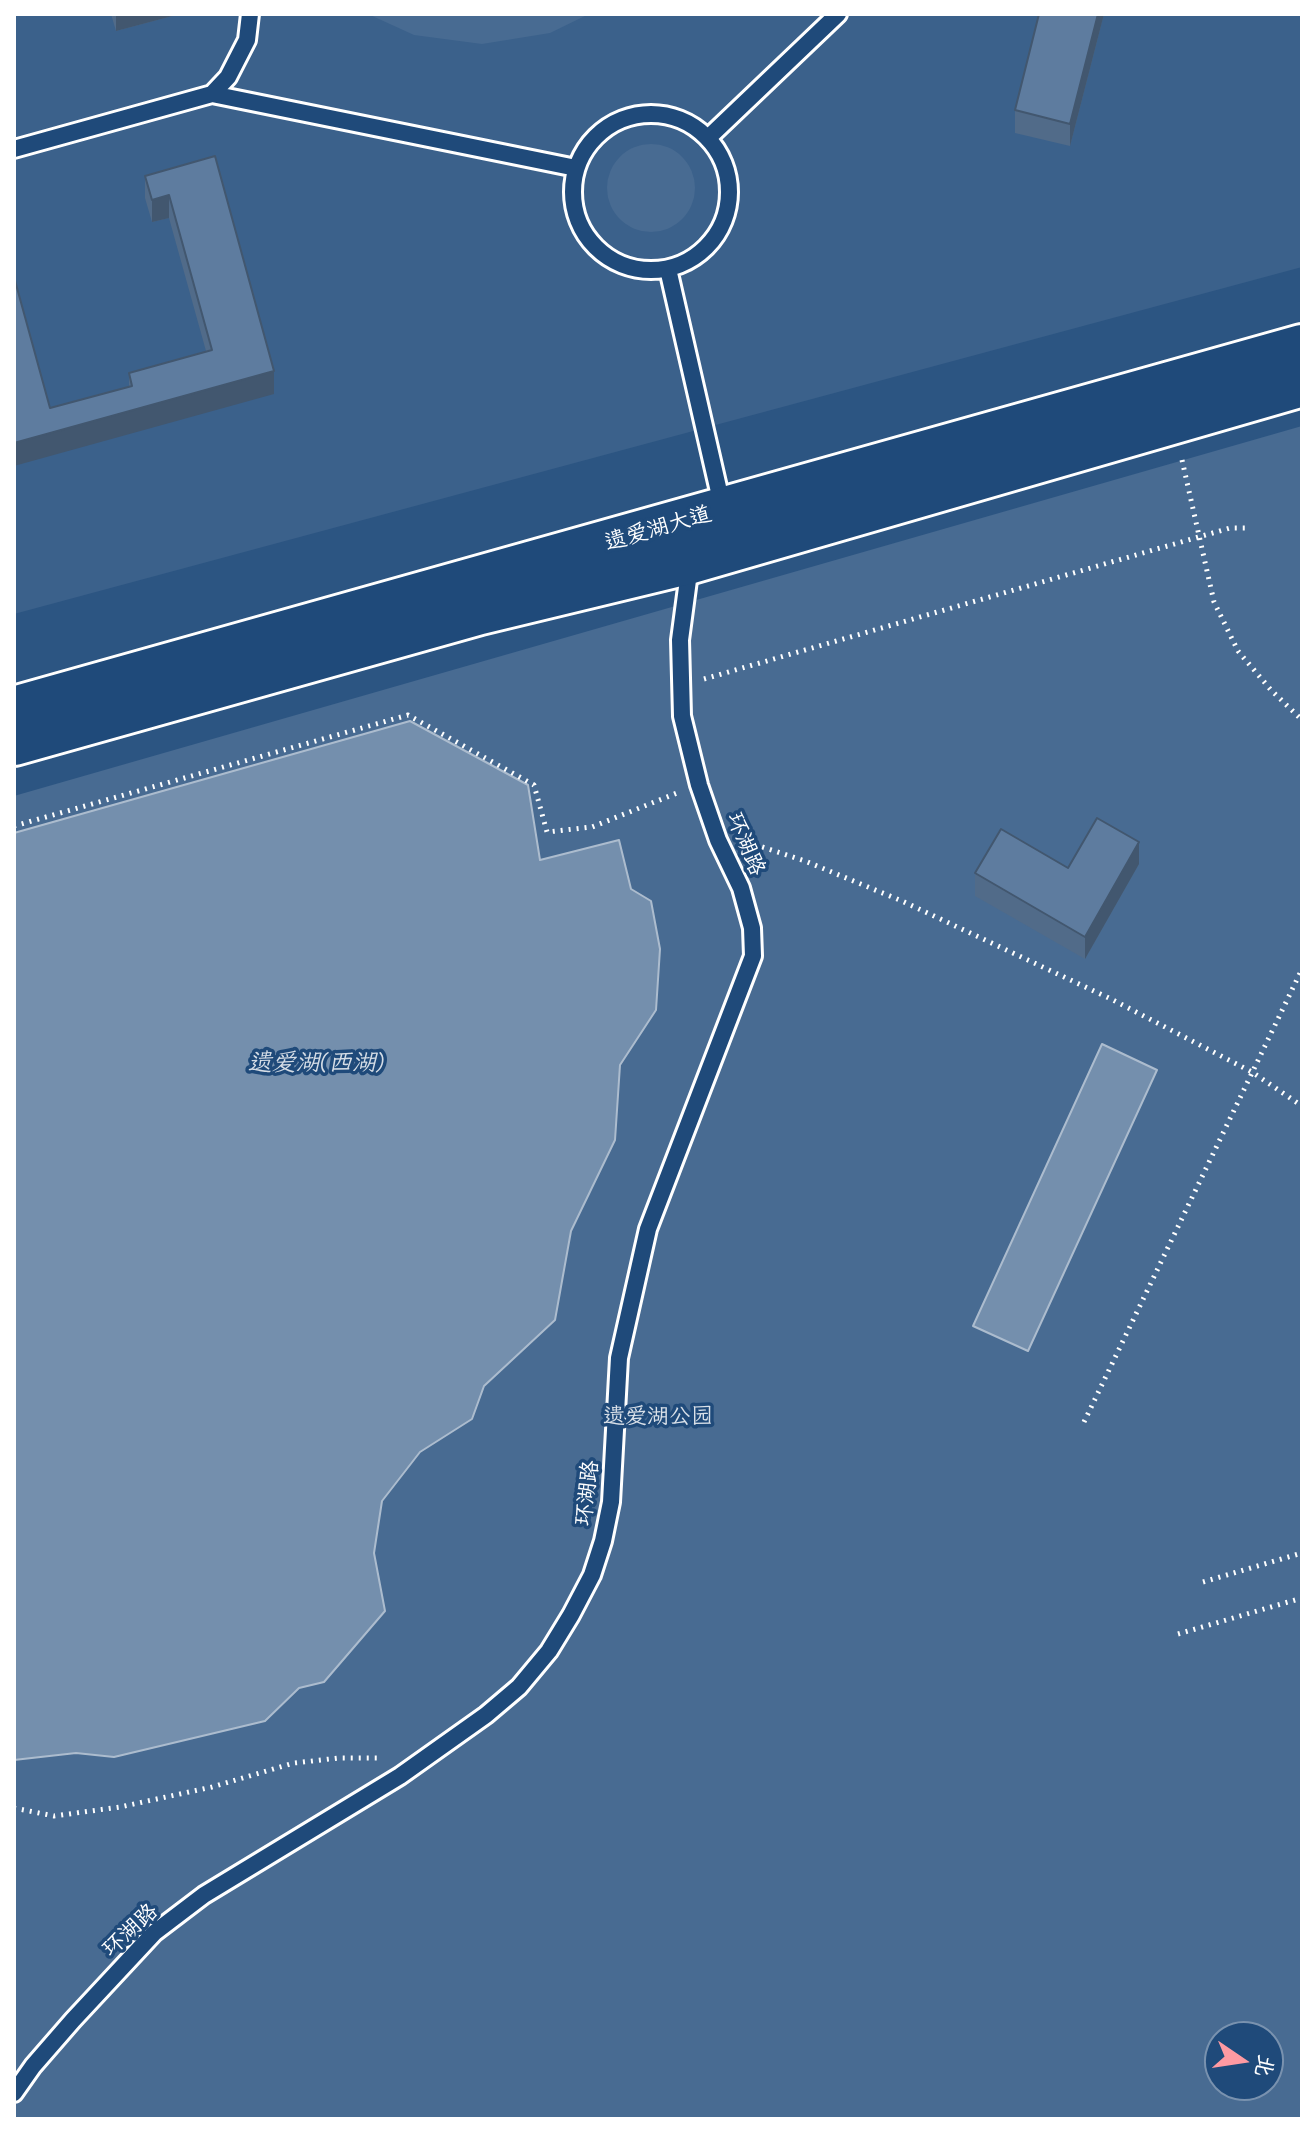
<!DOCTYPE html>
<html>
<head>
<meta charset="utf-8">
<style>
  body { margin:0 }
  #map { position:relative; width:1316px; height:2133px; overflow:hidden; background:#2c5582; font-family:Mali,"LXGW WenKai TC",sans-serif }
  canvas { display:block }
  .frame { position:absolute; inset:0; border:16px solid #fff; pointer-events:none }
  .north { position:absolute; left:1204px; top:2021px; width:80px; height:80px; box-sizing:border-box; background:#1f4a7a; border:2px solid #7992af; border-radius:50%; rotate:103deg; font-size:22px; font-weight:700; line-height:32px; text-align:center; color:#fff }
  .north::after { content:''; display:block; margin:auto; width:28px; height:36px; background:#ff9aa2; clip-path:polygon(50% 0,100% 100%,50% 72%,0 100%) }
</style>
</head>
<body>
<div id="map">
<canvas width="1316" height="2133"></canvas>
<div class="frame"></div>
<div class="north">北</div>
</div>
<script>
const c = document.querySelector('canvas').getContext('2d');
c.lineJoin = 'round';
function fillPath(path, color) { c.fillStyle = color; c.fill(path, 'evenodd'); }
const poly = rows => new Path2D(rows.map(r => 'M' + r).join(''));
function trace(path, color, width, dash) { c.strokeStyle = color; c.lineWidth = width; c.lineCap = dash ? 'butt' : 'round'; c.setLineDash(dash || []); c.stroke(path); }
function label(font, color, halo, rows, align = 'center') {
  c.font = font + ' Mali,"LXGW WenKai TC",sans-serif'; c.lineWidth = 7; c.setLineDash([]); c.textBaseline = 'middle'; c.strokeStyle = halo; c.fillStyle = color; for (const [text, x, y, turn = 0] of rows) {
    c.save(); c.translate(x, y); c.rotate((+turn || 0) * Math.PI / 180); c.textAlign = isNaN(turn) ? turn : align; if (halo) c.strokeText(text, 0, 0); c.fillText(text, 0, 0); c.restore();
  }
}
const built = poly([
  [14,14,1302,14,1302,267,14,614]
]);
const green = poly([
  [368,14,589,14,550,33,482,44,414,35],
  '607 188a44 44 0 1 1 88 0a44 44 0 1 1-88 0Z',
  [1302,426,1302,2119,14,2119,14,796],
  [1220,2037,1268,2037,1268,2085,1220,2085]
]);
const water = poly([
  [410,721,528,785,540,860,619,840,631,889,651,901,660,949,656,1010,620,1065,615,1140,571,1231,555,1320,484,1386,472,1419,420,1452,382,1501,374,1553,385,1611,324,1682,299,1688,265,1721,114,1757,76,1753,14,1760,14,833,410,721],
  [1102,1044,1157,1070,1028,1351,973,1326,1102,1044]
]);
const path = poly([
  [1182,460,1214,602,1238,651,1271,690,1302,720],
  [704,679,1230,528,1249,528],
  [14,826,408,715,534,785,547,832,592,827,677,793],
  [747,842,805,861,902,901,1111,999,1252,1072,1302,1106],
  [1084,1422,1302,969],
  [1203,1582,1302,1553],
  [1178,1634,1302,1598],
  [14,1808,54,1816,120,1807,212,1787,294,1763,339,1758,380,1758]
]);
const lane = poly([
  [212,94,228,77,247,40,250,14],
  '573 192a78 78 0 1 1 156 0a78 78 0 1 1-156 0Z',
  [708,138,838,14],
  [14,149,212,94,576,168],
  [668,269,723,509],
  [14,2093,33,2066,73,2020,154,1933,204,1895,400,1776,486,1715,519,1687,549,1651,571,1615,592,1575,603,1541,611,1502,619,1358,648,1229,753,956,752,928,741,888,718,840,699,785,682,716,680,640,690,565]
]);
const secondary = poly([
  [14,709,1302,347],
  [14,743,480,612,691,561,1302,384]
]);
const wall = poly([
  [111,14,180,14,116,31],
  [1039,14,1104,14,1070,146,1015,133,1015,110],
  [215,156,274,394,50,408,129,387,129,373,206,351,169,218,152,222,145,198,145,176],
  [1139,864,1085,959,975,896,975,873]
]);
const shadedWall = poly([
  [116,14,180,14,116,31],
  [1098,14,1104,14,1070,146,1070,124],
  [169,195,169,218,152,222,152,200],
  [274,371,274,394,14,466,14,443],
  [1139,842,1139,864,1085,959,1085,937]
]);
const building = poly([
  [1039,14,1098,14,1070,124,1015,110,1039,14],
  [215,156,274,371,14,443,14,277,50,408,132,386,129,373,212,350,169,195,152,200,145,176,215,156],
  [1097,818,1139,842,1085,937,975,873,1001,829,1068,868,1097,818]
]);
const streetNames = [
  ["遗爱湖大道",658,528,-16],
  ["环湖路",746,844,67],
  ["环湖路",587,1493,-83],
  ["环湖路",130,1930,-43]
];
const parkNames = [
  ["遗爱湖公园",658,1416]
];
const waterNames = [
  ["遗爱湖(西湖)",316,1063]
];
fillPath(built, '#3b618b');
fillPath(green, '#486b92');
fillPath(water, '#748fad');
trace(water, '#acbcce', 2);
trace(lane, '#fff', 22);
trace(secondary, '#fff', 50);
trace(path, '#fff', 5, [2, 6]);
trace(lane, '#1f4a7a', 16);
trace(secondary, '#1f4a7a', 44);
fillPath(wall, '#516b89');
fillPath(shadedWall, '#42576f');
fillPath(building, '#5e7c9f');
trace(building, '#42576f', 2);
label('22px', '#fff', '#1f4a7a', streetNames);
label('22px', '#dae1e9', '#1f4a7a', parkNames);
label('italic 24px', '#d5dde6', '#1f4a7a', waterNames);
</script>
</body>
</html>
